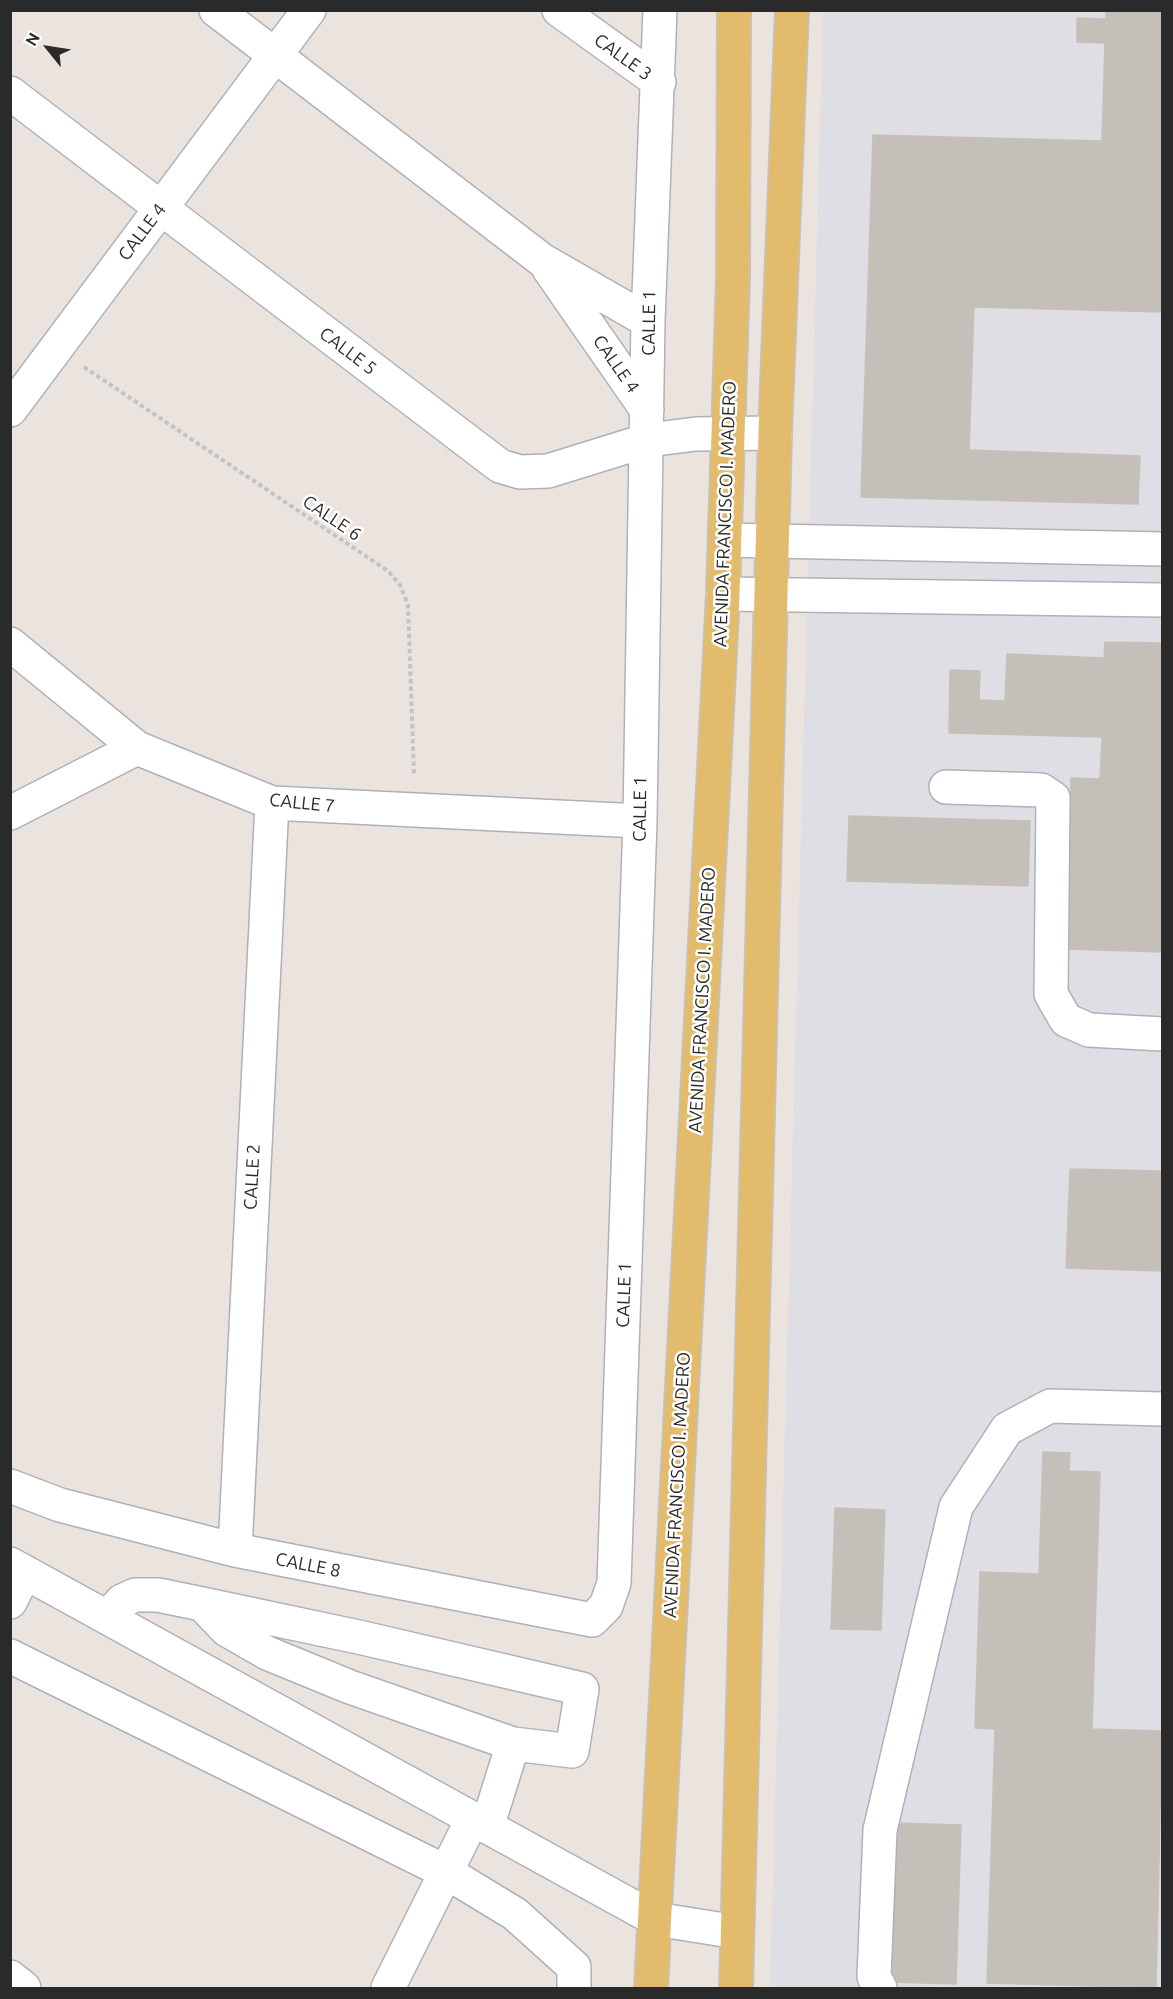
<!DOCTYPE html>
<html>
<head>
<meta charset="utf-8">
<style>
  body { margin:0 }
  #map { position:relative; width:1173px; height:1999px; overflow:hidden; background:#ebe4de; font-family:Ubuntu,sans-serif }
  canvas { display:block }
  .frame { position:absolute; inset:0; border:12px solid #2a2a2a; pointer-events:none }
  .north { position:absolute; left:18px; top:18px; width:60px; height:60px; -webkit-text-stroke:4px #fff; paint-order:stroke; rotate:300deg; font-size:16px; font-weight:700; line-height:24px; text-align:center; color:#2a2a2a }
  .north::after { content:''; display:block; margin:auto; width:21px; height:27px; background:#2a2a2a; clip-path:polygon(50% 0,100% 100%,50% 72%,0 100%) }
</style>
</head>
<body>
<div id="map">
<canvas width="1173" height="1999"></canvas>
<div class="frame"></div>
<div class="north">N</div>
</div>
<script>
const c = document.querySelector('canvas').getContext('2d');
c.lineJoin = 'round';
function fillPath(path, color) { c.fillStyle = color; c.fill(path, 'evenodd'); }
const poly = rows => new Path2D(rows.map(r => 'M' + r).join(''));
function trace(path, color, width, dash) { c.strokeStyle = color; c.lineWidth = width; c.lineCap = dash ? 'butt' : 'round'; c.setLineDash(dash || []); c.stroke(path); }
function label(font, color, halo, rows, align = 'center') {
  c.font = font + ' Ubuntu,sans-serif'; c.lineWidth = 5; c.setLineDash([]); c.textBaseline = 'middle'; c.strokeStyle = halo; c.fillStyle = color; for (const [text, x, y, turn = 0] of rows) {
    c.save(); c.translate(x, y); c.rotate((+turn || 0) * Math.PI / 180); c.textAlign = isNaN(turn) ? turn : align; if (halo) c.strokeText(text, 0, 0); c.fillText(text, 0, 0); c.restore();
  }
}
const industrial = poly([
  [823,11,1162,11,1162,1988,770,1988]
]);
const building = poly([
  [1106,10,1162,10,1162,312,974,307,969,450,1140,456,1138,504,861,497,873,135,1102,141,1105,43,1077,42,1077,18,1106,19,1106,10],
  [1105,642,1162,643,1162,952,1065,949,1071,778,1100,779,1102,737,949,733,950,670,980,671,979,700,1005,701,1007,654,1104,658,1105,642],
  [849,816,1030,821,1028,886,847,881,849,816],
  [1070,1169,1162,1171,1162,1271,1066,1268,1070,1169],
  [1043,1452,1070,1453,1069,1471,1100,1472,1092,1729,1162,1731,1156,1988,987,1983,995,1729,975,1728,980,1572,1039,1574,1043,1452],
  [835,1508,885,1510,881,1630,831,1629,835,1508],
  [894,1823,961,1825,956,1984,888,1982,894,1823]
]);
const path = poly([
  [84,367,388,571,400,585,408,605,414,774]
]);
const minor = poly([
  [216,10,542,260,648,321],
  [559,10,659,82],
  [10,93,500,466,520,472,548,471,648,440,696,434,775,433],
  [549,269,647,410],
  [10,410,309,10],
  [725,540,1162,549],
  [723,594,1162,600],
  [10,644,137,748,272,803,640,821],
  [946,787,1041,790,1053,798,1051,994,1066,1020,1089,1030,1162,1034],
  [10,813,137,748],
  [10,1486,60,1505,235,1550,592,1620,606,1606,614,1583,640,821,648,321,660,10],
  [235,1550,272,803],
  [10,1564,655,1919,737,1932],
  [10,1602,25,1572],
  [107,1617,122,1601,135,1595,158,1595,202,1604,363,1638,582,1689,572,1751,513,1744,350,1687,267,1653,227,1630,202,1604],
  [10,1656,446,1872,515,1914,574,1967,574,1988],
  [487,1827,513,1744],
  [10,1977,24,1988],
  [388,1988,473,1818],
  [880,1988,874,1977,880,1830,956,1507,1007,1429,1050,1406,1162,1409]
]);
const major = poly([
  [651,1988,723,594,733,277,734,10],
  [736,1988,775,433,792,10]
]);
const streetNames = [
  ["CALLE 3",623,57,36],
  ["CALLE 4",142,232,-53],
  ["CALLE 1",649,323,-89],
  ["CALLE 5",348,351,37],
  ["CALLE 4",616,364,55],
  ["AVENIDA FRANCISCO I. MADERO",725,514,-88],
  ["CALLE 6",332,518,34],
  ["CALLE 7",302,803,6],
  ["CALLE 1",640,809,-89],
  ["AVENIDA FRANCISCO I. MADERO",702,1000,-87],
  ["CALLE 2",252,1177,-87],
  ["CALLE 1",624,1295,-88],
  ["AVENIDA FRANCISCO I. MADERO",677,1485,-87],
  ["CALLE 8",308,1565,11]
];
fillPath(industrial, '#dfdee4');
fillPath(building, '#c4bfb9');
trace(building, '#c6c0b8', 1.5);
trace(minor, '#aeb1b9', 36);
trace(major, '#c3c3c3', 36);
trace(path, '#c3c3c3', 4, [4.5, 3]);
trace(minor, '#fff', 33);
trace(major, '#e2bb6c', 33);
label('18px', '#2a2a2a', '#fff', streetNames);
</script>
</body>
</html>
